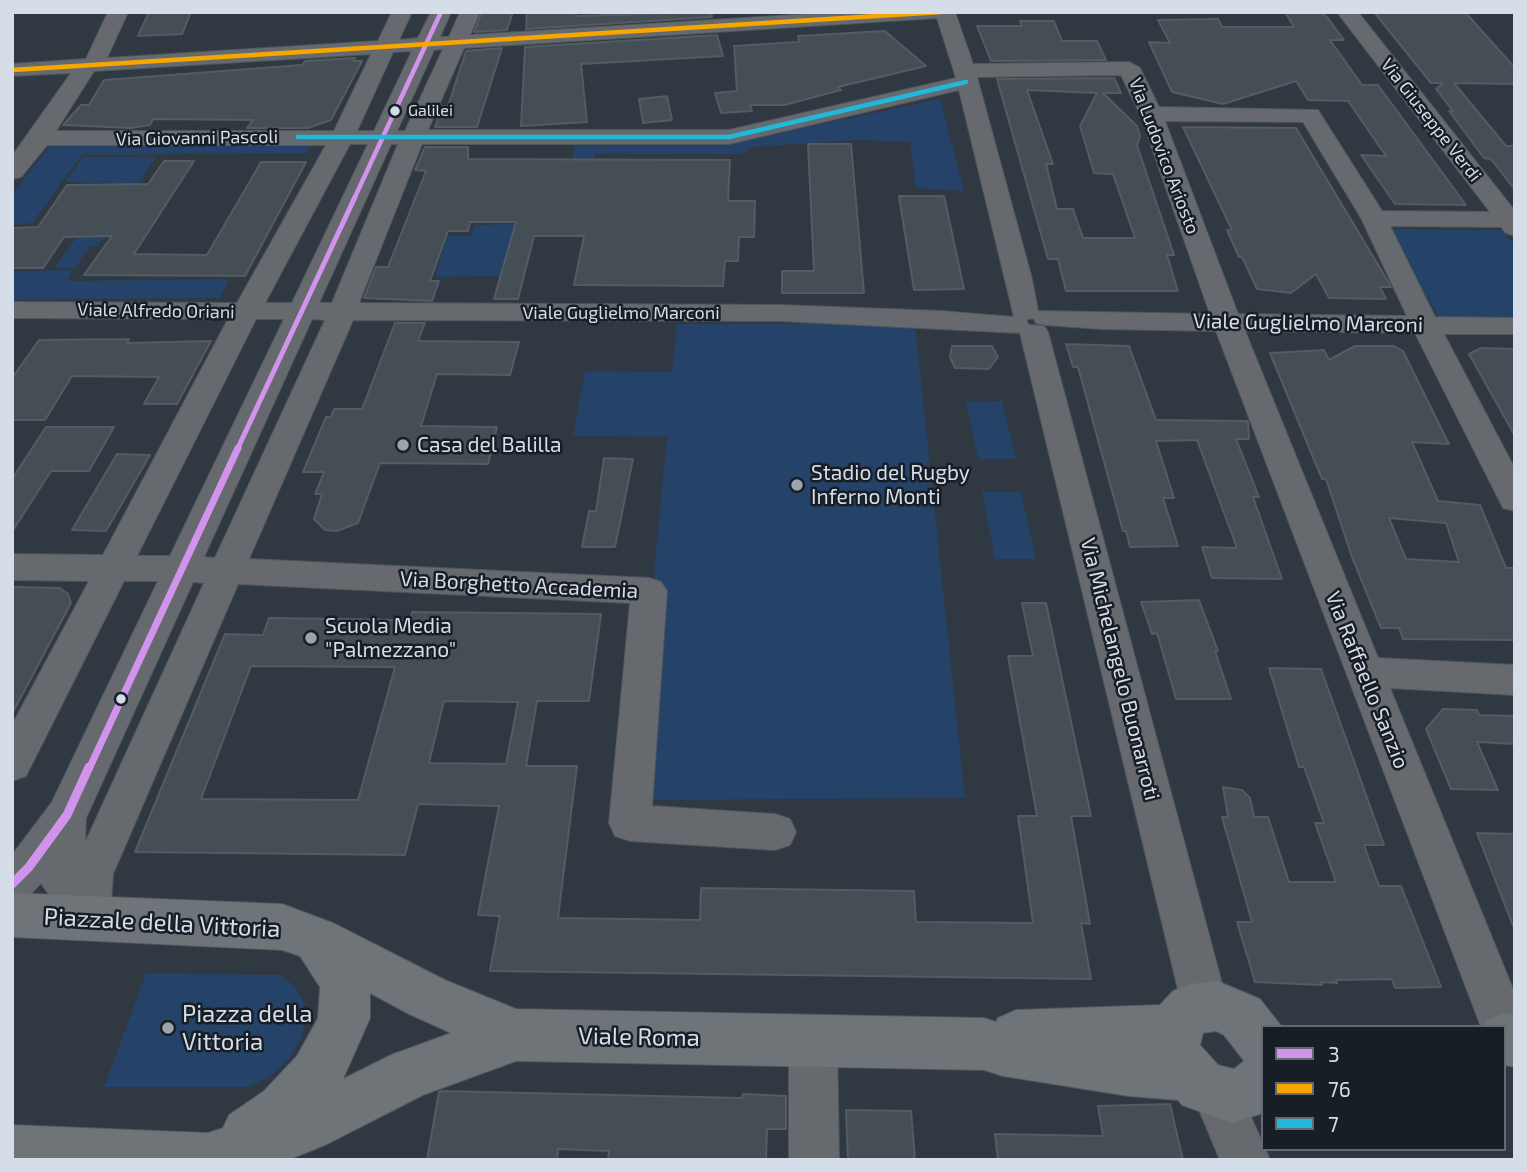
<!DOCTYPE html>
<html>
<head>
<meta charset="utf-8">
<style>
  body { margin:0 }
  #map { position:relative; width:1527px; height:1172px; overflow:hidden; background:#303841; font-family:"Exo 2",sans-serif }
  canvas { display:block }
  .frame { position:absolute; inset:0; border:14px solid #d4dde8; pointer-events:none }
  .legend { position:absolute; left:1261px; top:1025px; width:245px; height:126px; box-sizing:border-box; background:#181e26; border:2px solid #636a74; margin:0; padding:9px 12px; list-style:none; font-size:21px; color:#d4dde8 }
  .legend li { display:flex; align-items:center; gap:14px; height:35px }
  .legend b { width:35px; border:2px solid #636a74 }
</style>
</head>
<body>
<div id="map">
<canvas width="1527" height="1172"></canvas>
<div class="frame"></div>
<ul class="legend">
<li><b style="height:9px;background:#d193ec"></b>3</li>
<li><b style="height:9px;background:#f7a600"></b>76</li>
<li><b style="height:9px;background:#20b9da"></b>7</li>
</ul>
</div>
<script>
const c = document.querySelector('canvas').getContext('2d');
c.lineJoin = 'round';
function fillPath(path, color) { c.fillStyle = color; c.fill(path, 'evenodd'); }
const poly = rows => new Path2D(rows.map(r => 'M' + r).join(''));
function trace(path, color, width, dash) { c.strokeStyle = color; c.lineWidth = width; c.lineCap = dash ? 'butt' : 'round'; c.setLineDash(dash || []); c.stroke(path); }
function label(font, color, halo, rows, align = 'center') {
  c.font = font + ' "Exo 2",sans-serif'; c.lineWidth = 5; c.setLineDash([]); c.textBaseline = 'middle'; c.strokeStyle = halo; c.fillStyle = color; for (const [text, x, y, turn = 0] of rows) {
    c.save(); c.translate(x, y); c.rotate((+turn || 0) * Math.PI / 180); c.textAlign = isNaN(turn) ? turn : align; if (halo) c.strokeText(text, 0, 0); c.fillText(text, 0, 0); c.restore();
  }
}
const green = poly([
  [940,99,964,191,916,188,910,142,857,140,752,147,741,154,595,154,586,195,562,195,576,143,733,143],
  [312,142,306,153,82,155,32,223,12,225,12,194,51,144],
  [83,157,156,157,98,246,89,247,75,268,55,268,114,183,65,182],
  [515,224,503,276,435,277,447,236,471,236,474,225],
  [1385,229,1503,230,1515,246,1515,317,1439,317],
  [73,270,67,281,229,279,220,298,12,300,12,271],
  [781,323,915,324,965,798,642,800,647,646,667,437,573,436,585,371,672,372,677,324],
  [1002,401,1016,459,978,459,966,402],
  [982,492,1021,492,1036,559,995,559],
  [146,973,279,975,294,985,303,1000,306,1018,301,1039,289,1059,271,1076,249,1087,104,1087]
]);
const building = poly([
  [149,12,191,12,182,34,138,36,149,12],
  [482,12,513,12,507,30,474,32,482,12],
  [527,12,576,12,576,16,711,12,712,17,526,29,527,12],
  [1285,12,1320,12,1327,17,1344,40,1330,40,1362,85,1378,85,1466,205,1395,204,1361,155,1386,156,1348,101,1308,100,1296,81,1223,104,1172,92,1149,42,1170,43,1158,20,1218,19,1222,27,1294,27,1285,12],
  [1374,12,1465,12,1515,68,1515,84,1454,83,1506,146,1515,146,1515,190,1491,159,1484,158,1449,111,1453,111,1436,89,1443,83,1431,83,1374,12],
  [1020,21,1054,21,1062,41,1097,41,1106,60,991,61,977,26,1022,26,1020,21],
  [885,31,926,66,838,87,841,90,784,105,750,105,752,111,721,113,715,93,737,91,734,46,799,42,798,36,885,31],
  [717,35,723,56,581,64,587,122,521,126,525,47,717,35],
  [502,48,477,127,435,127,442,106,448,106,466,51,502,48],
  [355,58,353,61,362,61,331,120,308,128,247,128,253,120,153,119,150,125,131,128,63,125,81,105,89,105,104,80,302,65,305,61,355,58],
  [1114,78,1121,93,1103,93,1137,126,1140,136,1137,145,1174,255,1167,255,1178,291,1066,291,1058,259,1048,259,997,79,1114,78],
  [1027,90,1097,93,1080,126,1094,173,1113,174,1135,238,1083,238,1073,209,1057,209,1046,164,1053,164,1027,90],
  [667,96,672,120,643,123,639,99,667,96],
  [1183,127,1296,128,1389,283,1391,287,1380,287,1386,299,1329,298,1316,274,1291,293,1257,289,1242,257,1239,257,1227,230,1232,230,1183,127],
  [808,144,851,144,864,293,782,293,782,271,814,271,808,144],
  [425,147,468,147,468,159,730,160,728,201,755,201,754,237,739,237,738,261,725,261,723,286,574,285,584,236,534,236,518,299,494,299,516,222,470,222,468,231,448,231,430,281,439,281,432,301,364,298,376,267,388,267,426,171,415,170,425,147],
  [164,161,194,161,134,254,207,255,261,162,306,162,245,276,84,275,112,236,64,237,43,268,12,268,12,228,38,227,67,185,148,184,164,161],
  [899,196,944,196,964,289,914,290,899,196],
  [395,323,425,323,418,341,519,342,510,375,437,374,421,426,497,427,488,464,380,463,358,523,337,531,325,530,314,519,322,494,315,494,324,472,303,472,326,417,331,417,334,409,362,409,395,323],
  [129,339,127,343,211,341,177,404,144,404,159,377,72,376,45,420,12,420,12,378,39,340,129,339],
  [1066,344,1129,346,1156,420,1248,421,1249,439,1236,439,1259,497,1253,497,1282,579,1212,578,1202,547,1237,548,1197,440,1156,441,1174,498,1163,498,1178,546,1130,547,1126,531,1123,531,1078,367,1073,367,1066,344],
  [952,346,992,346,998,357,989,369,955,368,950,357,952,346],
  [1355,346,1394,346,1403,351,1449,444,1412,442,1438,501,1480,505,1506,568,1515,568,1515,640,1403,639,1399,628,1381,628,1352,557,1326,479,1322,479,1270,353,1324,350,1329,360,1355,346],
  [1389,518,1446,523,1459,562,1406,559,1389,518],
  [1481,348,1515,349,1515,436,1469,354,1481,348],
  [46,427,114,427,89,471,51,471,12,532,12,479,46,427],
  [117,454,150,455,106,531,72,530,117,454],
  [604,458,633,459,615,547,582,547,589,511,596,511,604,458],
  [12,587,60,588,68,594,71,603,12,714,12,587],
  [1199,600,1218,651,1215,651,1231,699,1176,699,1157,633,1152,634,1141,602,1199,600],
  [1022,603,1046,603,1091,816,1071,816,1090,924,1081,923,1091,979,490,971,500,916,478,915,499,806,418,804,405,855,135,852,225,634,263,635,269,618,410,620,412,612,601,614,589,701,537,701,526,766,577,766,558,918,700,920,701,888,914,891,916,922,1033,923,1018,816,1037,816,1008,656,1033,656,1022,603],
  [251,666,395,667,358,800,201,799,251,666],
  [444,701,518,702,506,764,429,763,444,701],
  [1269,668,1321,669,1384,845,1364,845,1379,886,1401,886,1441,987,1395,988,1392,979,1336,980,1337,983,1321,982,1322,985,1255,982,1237,922,1252,922,1222,817,1228,817,1223,787,1242,790,1250,798,1254,817,1268,817,1289,882,1336,882,1315,823,1324,823,1304,767,1299,767,1269,668],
  [1443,709,1477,710,1479,715,1515,716,1515,744,1477,742,1498,790,1451,789,1426,729,1443,709],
  [1477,833,1515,834,1515,926,1513,926,1477,833],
  [442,1091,742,1098,743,1094,786,1096,786,1129,767,1129,766,1160,608,1160,609,1151,558,1149,557,1160,427,1160,439,1092,442,1091],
  [1170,1104,1183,1160,998,1160,995,1134,1103,1136,1098,1106,1170,1104],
  [846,1110,911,1111,915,1160,848,1160,846,1110]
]);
const minor = poly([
  [108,12,128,12,107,58,378,41,392,12,412,12,399,40,418,38,431,12,451,12,440,37,449,37,460,12,480,12,470,35,841,12,955,12,973,64,1129,62,1140,68,1159,107,1318,110,1382,211,1490,212,1337,12,1358,12,1515,211,1515,236,1506,233,1501,227,1390,226,1435,317,1515,318,1515,334,1444,334,1515,469,1515,511,1503,508,1499,500,1415,333,1245,331,1378,658,1515,665,1515,695,1390,688,1515,994,1515,1061,1504,1061,1504,1027,1481,1027,1216,331,1101,329,1046,325,1036,323,1033,318,1026,320,1029,325,1044,326,1048,332,1228,1006,1221,1022,1205,1029,1189,1022,1182,1006,1020,333,781,321,353,320,249,559,649,578,661,582,667,591,652,806,775,814,790,819,796,832,790,845,775,850,630,841,615,836,609,823,630,603,238,584,113,874,110,917,103,931,88,937,73,931,41,883,27,898,12,903,12,855,52,802,158,581,124,581,26,776,12,781,12,725,89,581,12,580,12,554,103,555,228,319,12,318,12,302,237,303,326,145,47,145,21,177,12,179,12,156,71,73,12,76,12,64,86,59,108,12],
  [937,18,956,78,729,130,428,130,464,48,937,18],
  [443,49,405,131,397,131,434,50,443,49],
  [412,51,374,131,357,131,393,52,412,51],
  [371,54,334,131,56,131,94,71,371,54],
  [1121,75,1140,114,1210,314,1038,311,1032,279,977,77,1121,75],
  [959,90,1014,317,941,311,781,305,359,303,422,144,729,144,959,90],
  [1165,121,1303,122,1361,218,1407,316,1238,314,1165,121],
  [350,144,368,144,292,303,265,303,350,144],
  [391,144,398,144,332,303,319,303,391,144],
  [256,319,284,319,170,556,137,556,256,319],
  [312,319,325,320,215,558,204,557,312,319],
  [193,582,204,583,85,843,86,818,193,582],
  [813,1017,830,1023,837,1040,839,1160,789,1160,789,1040,796,1023,813,1017],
  [1216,1069,1233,1076,1270,1160,1220,1160,1192,1093,1199,1076,1216,1069]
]);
const major = poly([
  [12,893,282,904,333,923,445,980,516,1009,984,1018,996,1022,998,1018,1016,1010,1160,1005,1173,991,1191,984,1217,981,1260,999,1282,1027,1263,1027,1263,1113,1232,1123,1182,1105,1178,1100,1128,1096,1003,1076,984,1070,516,1061,423,1095,325,1145,288,1160,12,1160,12,1125,208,1133,223,1128,229,1115,264,1091,297,1056,318,1018,320,987,300,956,282,950,12,937,12,893],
  [370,993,409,1014,451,1033,391,1055,343,1079,370,1018,370,993],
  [1216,1031,1224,1035,1244,1061,1234,1069,1218,1065,1200,1045,1203,1033,1216,1031],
  [1504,1013,1515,1015,1515,1067,1504,1065,1504,1027,1483,1027,1486,1021,1504,1013]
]);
const bus1Far3 = poly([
  [354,199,441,12]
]);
const bus1Far2 = poly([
  [237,450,355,197]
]);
const bus1Far1 = poly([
  [89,769,238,448]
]);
const bus1 = poly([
  [12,884,29,867,67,815,89,767]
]);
const bus2 = poly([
  [12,70,941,12]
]);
const bus3 = poly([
  [298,137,729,137,966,82]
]);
const markers = [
  [395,111,6,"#d4dde8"],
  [403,445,7,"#9ba3ae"],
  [797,485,7,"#9ba3ae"],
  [311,638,7,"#9ba3ae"],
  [121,699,6,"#d4dde8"],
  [168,1028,7,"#9ba3ae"]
];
const farBusnames = [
  ["Galilei",408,111]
];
const farStreetnames = [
  ["Via Giuseppe Verdi",1431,120,52],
  ["Via Giovanni Pascoli",197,138,-1],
  ["Via Ludovico Ariosto",1164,156,69],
  ["Viale Alfredo Oriani",156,311,1],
  ["Viale Guglielmo Marconi",621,313]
];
const streetNames = [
  ["Viale Guglielmo Marconi",1308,323,1],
  ["Via Borghetto Accademia",519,585,3],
  ["Via Michelangelo Buonarroti",1120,669,76],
  ["Via Raffaello Sanzio",1367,680,68]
];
const poiNames = [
  ["Casa del Balilla",417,445],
  ["Stadio del Rugby",811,473],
  ["Inferno Monti",811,497],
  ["Scuola Media",325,626],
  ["\"Palmezzano\"",325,650]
];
const nearStreetnames = [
  ["Piazzale della Vittoria",162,923,3],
  ["Viale Roma",639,1037,1]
];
const nearPoinames = [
  ["Piazza della",182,1014],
  ["Vittoria",182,1042]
];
fillPath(green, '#254268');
fillPath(building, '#464e55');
trace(building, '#545b63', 2);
trace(minor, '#4f565d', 2);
trace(major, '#4f565d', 2);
fillPath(minor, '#666a6e');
fillPath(major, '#6f7479');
trace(bus1Far3, '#d193ec', 4.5);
trace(bus1Far2, '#d193ec', 5);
trace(bus1Far1, '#d193ec', 7);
trace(bus1, '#d193ec', 9);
trace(bus2, '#f7a600', 4.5);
trace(bus3, '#20b9da', 4.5);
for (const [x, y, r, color] of markers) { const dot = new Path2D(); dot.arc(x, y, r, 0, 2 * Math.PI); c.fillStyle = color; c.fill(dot); trace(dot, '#181e26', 2.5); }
label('16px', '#d4dde8', '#181e26', farBusnames, 'left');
label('18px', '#d4dde8', '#181e26', farStreetnames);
label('21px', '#d4dde8', '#181e26', streetNames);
label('21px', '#d4dde8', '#181e26', poiNames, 'left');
label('24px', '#d4dde8', '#181e26', nearStreetnames);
label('24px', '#d4dde8', '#181e26', nearPoinames, 'left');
</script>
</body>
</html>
